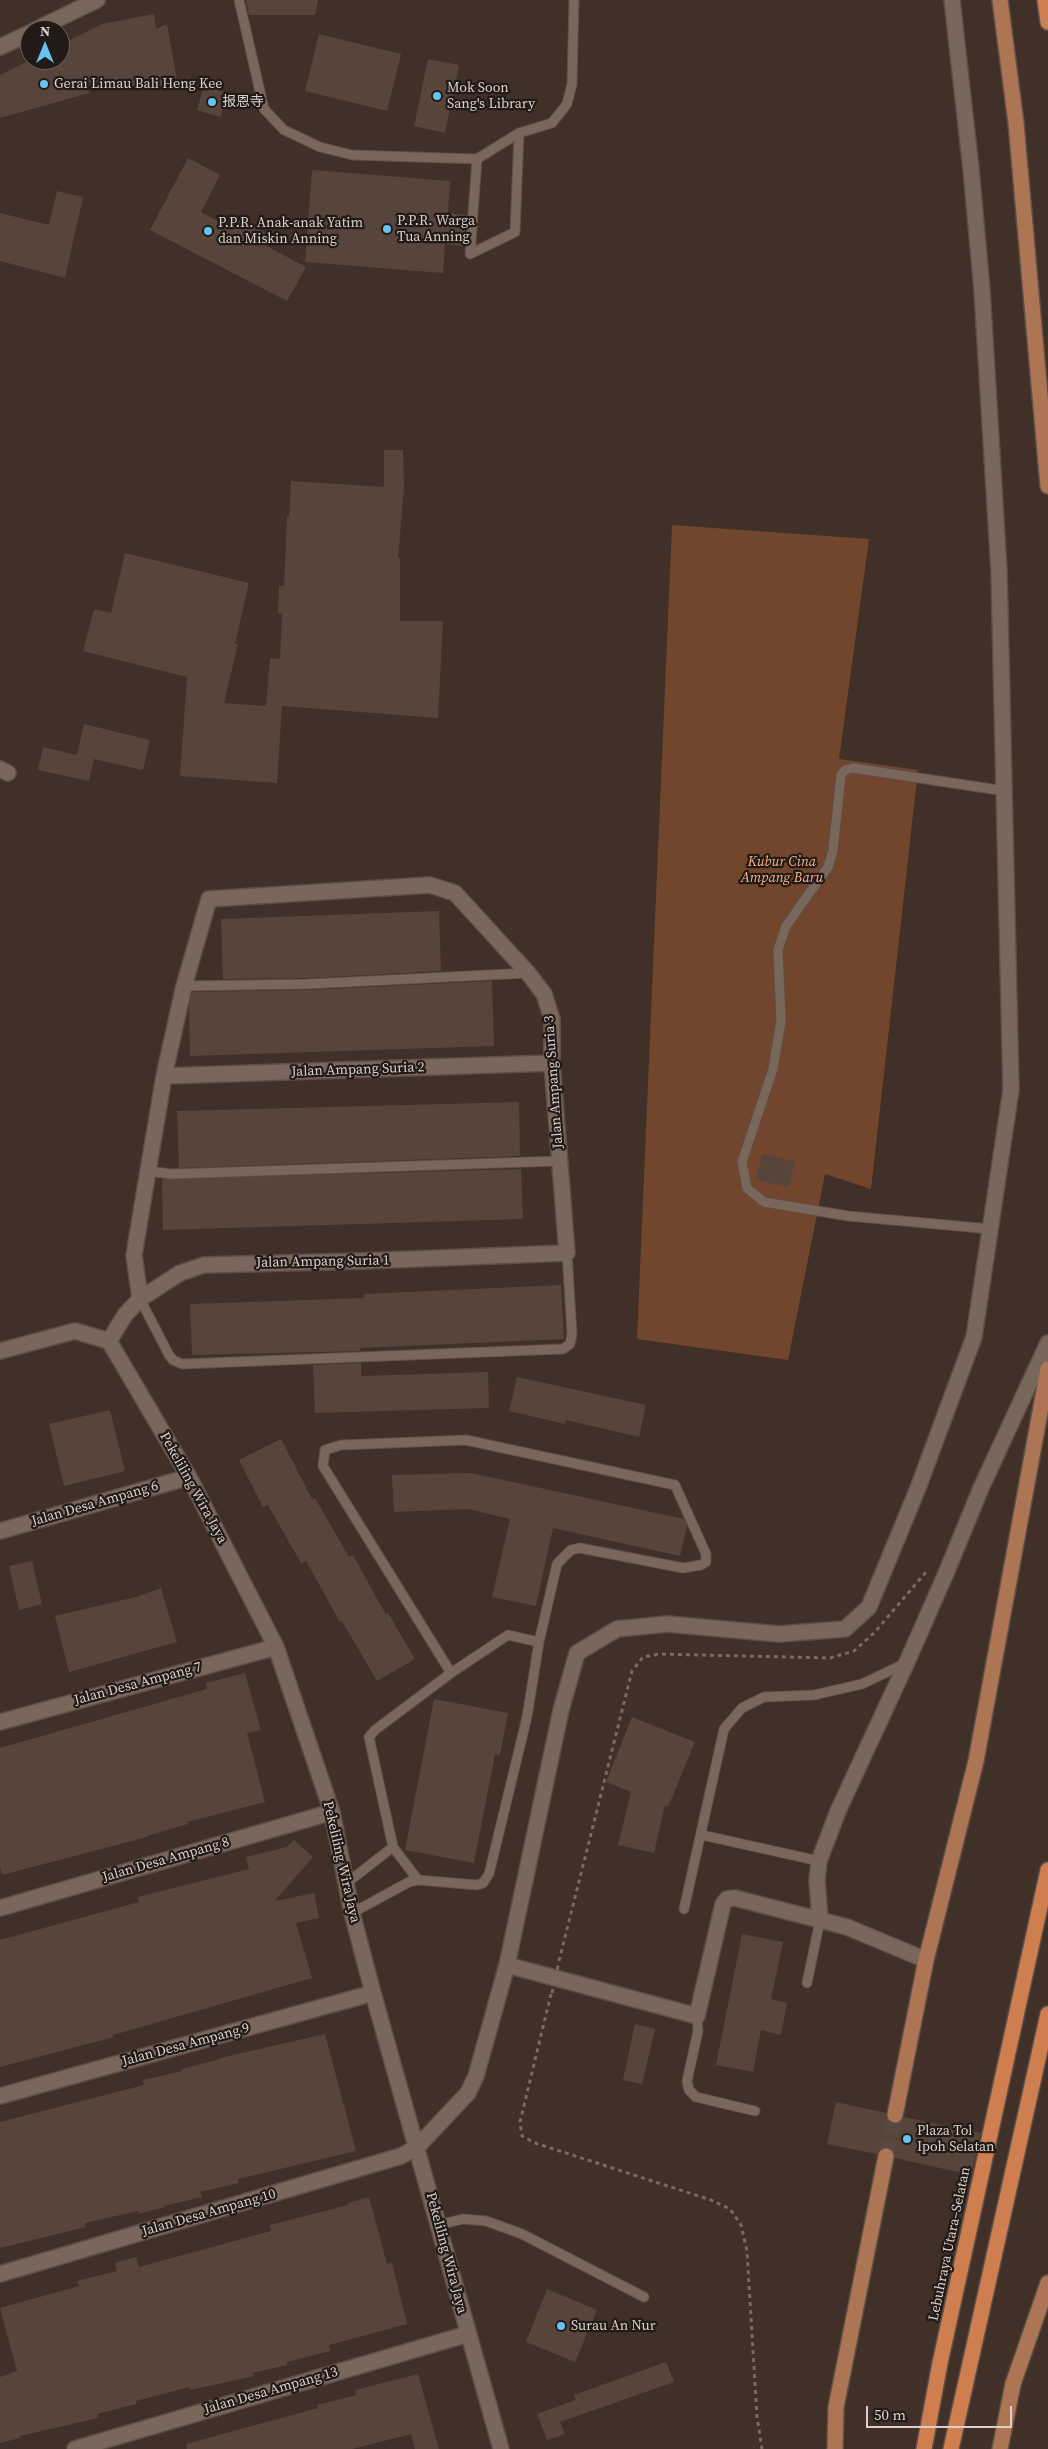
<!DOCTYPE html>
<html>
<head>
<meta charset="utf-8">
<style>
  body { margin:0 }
  #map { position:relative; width:1048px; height:2449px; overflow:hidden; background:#413027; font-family:"Source Serif 4",serif }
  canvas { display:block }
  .north { position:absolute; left:20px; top:20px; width:50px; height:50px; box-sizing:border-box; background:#221a16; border:1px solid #6c625e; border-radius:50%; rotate:0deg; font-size:14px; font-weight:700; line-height:20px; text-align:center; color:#dacfca }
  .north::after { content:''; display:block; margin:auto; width:18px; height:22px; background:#67c4f0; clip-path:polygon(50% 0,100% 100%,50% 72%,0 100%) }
  .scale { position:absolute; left:866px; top:2406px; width:146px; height:22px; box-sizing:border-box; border:2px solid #dacfca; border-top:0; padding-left:6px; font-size:15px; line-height:18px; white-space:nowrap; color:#dacfca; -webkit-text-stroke:4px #221a16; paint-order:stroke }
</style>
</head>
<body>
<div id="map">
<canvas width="1048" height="2449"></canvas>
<div class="north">N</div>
<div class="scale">50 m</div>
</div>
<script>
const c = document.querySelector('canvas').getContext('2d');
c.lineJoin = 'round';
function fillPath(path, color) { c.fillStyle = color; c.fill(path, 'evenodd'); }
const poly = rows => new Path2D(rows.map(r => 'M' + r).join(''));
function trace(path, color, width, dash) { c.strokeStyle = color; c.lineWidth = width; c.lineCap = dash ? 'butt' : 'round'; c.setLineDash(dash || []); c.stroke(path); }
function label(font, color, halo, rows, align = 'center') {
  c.font = font + ' "Source Serif 4","Noto Sans SC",serif'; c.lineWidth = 4.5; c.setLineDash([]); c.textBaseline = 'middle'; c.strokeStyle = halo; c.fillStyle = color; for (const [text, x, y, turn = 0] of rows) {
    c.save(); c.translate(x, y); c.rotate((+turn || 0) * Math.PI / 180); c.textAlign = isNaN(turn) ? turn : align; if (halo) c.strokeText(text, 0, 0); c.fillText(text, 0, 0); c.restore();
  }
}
const green = poly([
  [672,525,869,539,839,759,918,770,871,1189,825,1174,788,1360,637,1339]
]);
const building = poly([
  [246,0,318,0,315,15,249,15],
  [154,14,156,29,167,24,178,86,158,90,88,82,89,93,0,118,0,75,30,60,60,60,60,45,102,24],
  [319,34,401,54,387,111,305,91],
  [428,59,459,65,445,133,414,126],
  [204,86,228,93,220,117,197,110],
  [188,158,220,175,201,212,227,226,233,216,266,233,261,243,306,267,287,301,150,230],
  [312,170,450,181,448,213,467,215,464,246,445,244,443,273,305,262],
  [57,191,83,197,65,278,0,261,0,213,49,225],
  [384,450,403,450,404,488,398,558,400,558,400,621,443,621,438,718,282,706,277,783,180,776,187,677,83,651,94,609,111,613,125,553,249,583,235,644,238,644,224,703,266,706,270,658,280,659,282,613,278,613,279,586,284,586,287,517,289,517,291,481,384,487],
  [84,724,150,740,143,770,94,759,89,781,38,770,43,747,77,755],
  [439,911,441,971,308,978,223,979,221,919],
  [492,981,494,1046,190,1056,189,1007,192,992,308,990],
  [519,1102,520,1156,179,1168,177,1111],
  [762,1154,795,1161,789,1187,756,1180],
  [521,1169,523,1219,163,1230,162,1179],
  [561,1285,564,1339,360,1348,360,1351,192,1355,190,1304,364,1298,364,1294],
  [361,1363,361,1376,488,1372,489,1408,315,1413,313,1365],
  [517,1377,646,1405,639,1437,566,1420,565,1424,509,1411],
  [110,1410,125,1471,64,1486,49,1424],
  [281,1439,312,1499,315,1498,349,1557,353,1555,386,1615,388,1613,415,1659,377,1681,342,1621,340,1622,306,1561,301,1563,268,1505,263,1507,239,1460],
  [471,1473,684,1519,687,1526,680,1556,553,1528,536,1606,492,1597,510,1519,468,1509,394,1512,392,1475],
  [32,1561,42,1604,19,1610,9,1566],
  [161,1588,177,1642,69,1672,55,1616,136,1597],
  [245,1673,261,1730,247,1733,265,1802,187,1822,188,1824,147,1836,147,1837,2,1875,0,1867,0,1748,207,1689,206,1683],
  [434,1699,508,1713,500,1755,495,1754,474,1863,405,1850],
  [632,1717,695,1742,668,1807,665,1805,654,1853,618,1845,631,1792,606,1782],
  [294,1840,313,1857,275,1901,314,1893,319,1918,296,1923,312,1978,113,2035,114,2037,0,2067,0,1940,139,1902,138,1897,249,1869,246,1857,287,1847],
  [742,1934,783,1942,771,1999,787,2003,781,2035,761,2030,753,2072,716,2065],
  [635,2024,655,2029,642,2084,623,2080],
  [325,2034,356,2151,238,2179,239,2183,200,2192,202,2197,164,2206,165,2207,138,2214,138,2211,85,2223,86,2227,0,2248,0,2122,144,2085,143,2080,182,2071,182,2069,220,2059,220,2058],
  [836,2102,886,2113,886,2118,893,2124,898,2124,904,2117,981,2133,971,2175,895,2158,895,2153,888,2147,883,2147,877,2154,827,2144],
  [369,2197,387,2264,392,2263,407,2324,329,2345,330,2351,287,2362,287,2365,253,2373,254,2376,190,2390,189,2387,136,2401,136,2404,97,2414,98,2418,20,2436,20,2438,0,2443,0,2377,17,2371,0,2308,79,2286,77,2281,117,2271,115,2263,136,2257,139,2267,271,2231,270,2225,348,2205,348,2203],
  [547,2289,597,2310,575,2362,526,2342],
  [666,2362,674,2382,560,2422,565,2434,547,2440,537,2414,576,2400,574,2395],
  [418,2374,439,2449,415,2449,411,2434,352,2449,187,2449,186,2444,318,2408,317,2405,356,2395,355,2390]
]);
const primaryTunnel = poly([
  [886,2156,895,2115]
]);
const path = poly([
  [559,1961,632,1671,643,1657,659,1654,830,1658,854,1651,874,1633,926,1572],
  [551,1994,520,2122,522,2136,535,2143,711,2200,730,2209,741,2225,747,2251,757,2417,762,2449]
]);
const lane = poly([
  [239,0,264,109,284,130,320,147,352,155,477,159,519,133,552,123,567,104,572,84,574,0],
  [477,159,470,254,515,232,519,133],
  [184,986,308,984,528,973],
  [148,1171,171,1174,559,1161],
  [991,1229,848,1216,764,1202,747,1188,742,1162,773,1069,781,1021,778,950,786,926,828,867,833,850,841,775,845,770,853,768,1005,791],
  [140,1299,169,1355,173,1360,182,1364,563,1349,570,1344,572,1334,567,1253],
  [702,1835,819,1861],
  [393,1847,418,1880],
  [348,1882,393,1847,369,1737,375,1730,451,1673,508,1635,539,1642],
  [684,1909,724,1729,742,1708,764,1697,814,1695,862,1684,906,1663],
  [352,1913,409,1882,418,1880,477,1885,483,1883,489,1874,527,1717,539,1642,557,1564,571,1550,580,1548,683,1568,701,1565,706,1562,706,1554,675,1485,466,1440,341,1445,325,1450,323,1466,451,1673],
  [807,1983,820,1920],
  [697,2016,698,2031,687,2081,689,2090,696,2097,755,2111],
  [438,2225,463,2219,486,2221,522,2234,644,2297]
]);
const street = poly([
  [0,769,8,773],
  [164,1076,552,1063],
  [109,1341,125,1315,140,1299,180,1273,204,1265,363,1261,567,1253,552,1063,552,1019,544,994,528,973,455,893,430,885,209,899,184,986,164,1076,148,1171,134,1255,140,1299],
  [0,1351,75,1331,109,1341,189,1477,276,1647,332,1812,352,1913,373,1993,501,2449],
  [0,1531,189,1477],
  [0,1722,276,1647],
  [0,1908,332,1812],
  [820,1920,817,1881,819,1861,838,1811,907,1662,947,1571,981,1488,1048,1343],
  [507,1965,697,2016,723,1904,727,1899,735,1898,847,1927,926,1960],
  [0,2096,373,1993],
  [0,2274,401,2156,417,2147,468,2093,476,2076,507,1965,561,1710,577,1653,617,1629,667,1624,779,1634,845,1629,869,1607,918,1488,974,1337,1011,1090,999,571,982,290,971,169,952,0],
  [75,2449,468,2334]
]);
const secondary = poly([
  [35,30,97,0],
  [0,47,30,33]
]);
const primary = poly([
  [1000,0,1016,123,1048,486],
  [895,2115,926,1960,976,1761,1048,1369],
  [835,2449,836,2407,886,2156],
  [1000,2449,1013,2384,1048,2283]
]);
const highway = poly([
  [1045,0,1048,22],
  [924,2449,940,2363,1048,1870],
  [951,2449,1048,2014]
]);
const pathBridge = poly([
  [552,1993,559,1962]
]);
const markers = [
  [44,84,5,"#67c4f0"],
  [437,96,5,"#67c4f0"],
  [212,102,5,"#67c4f0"],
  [387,229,5,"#67c4f0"],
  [208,231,5,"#67c4f0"],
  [907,2139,5,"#67c4f0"],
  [561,2326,5,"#67c4f0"]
];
const poiNames = [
  ["Gerai Limau Bali Heng Kee",54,84],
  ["Mok Soon",447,88],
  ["Sang's Library",447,104],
  ["报恩寺",222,102],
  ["P.P.R. Warga",397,221],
  ["Tua Anning",397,237],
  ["P.P.R. Anak-anak Yatim",218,223],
  ["dan Miskin Anning",218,239],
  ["Plaza Tol",917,2131],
  ["Ipoh Selatan",917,2147],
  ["Surau An Nur",571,2326]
];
const parkNames = [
  ["Kubur Cina",782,862],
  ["Ampang Baru",782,878]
];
const streetNames = [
  ["Jalan Ampang Suria 2",358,1070,-2],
  ["Jalan Ampang Suria 3",554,1082,-94],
  ["Jalan Ampang Suria 1",323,1262,-1],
  ["Pekeliling Wira Jaya",193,1488,61],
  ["Jalan Desa Ampang 6",95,1504,-16],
  ["Jalan Desa Ampang 7",138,1684,-15],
  ["Jalan Desa Ampang 8",166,1860,-16],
  ["Pekeliling Wira Jaya",341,1862,77],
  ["Jalan Desa Ampang 9",186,2045,-15],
  ["Jalan Desa Ampang 10",209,2213,-16],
  ["Lebuhraya Utara–Selatan",950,2244,-78],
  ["Pekeliling Wira Jaya",446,2253,75],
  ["Jalan Desa Ampang 13",271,2391,-16]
];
fillPath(green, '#72462c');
fillPath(building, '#57453c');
trace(primaryTunnel, '#58483f', 15, [15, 8]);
trace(lane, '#5d4f47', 11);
trace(street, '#5d4f47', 18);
trace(secondary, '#5d4f47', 18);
trace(primary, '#5d4f47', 18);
trace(highway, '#5d4f47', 18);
trace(path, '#796a63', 3, [4, 4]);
trace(lane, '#7a675c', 9);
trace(street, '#7a675c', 15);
trace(secondary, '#7a675c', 15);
trace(primary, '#ad7554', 15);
trace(highway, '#cf7f4f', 15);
trace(pathBridge, '#796a63', 3, [4, 4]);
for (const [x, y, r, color] of markers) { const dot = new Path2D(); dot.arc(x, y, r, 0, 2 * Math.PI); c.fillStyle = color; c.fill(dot); trace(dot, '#221a16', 2); }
label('14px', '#dacfca', '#221a16', poiNames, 'left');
label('italic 14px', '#fab289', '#221a16', parkNames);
label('14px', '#dacfca', '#221a16', streetNames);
</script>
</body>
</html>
